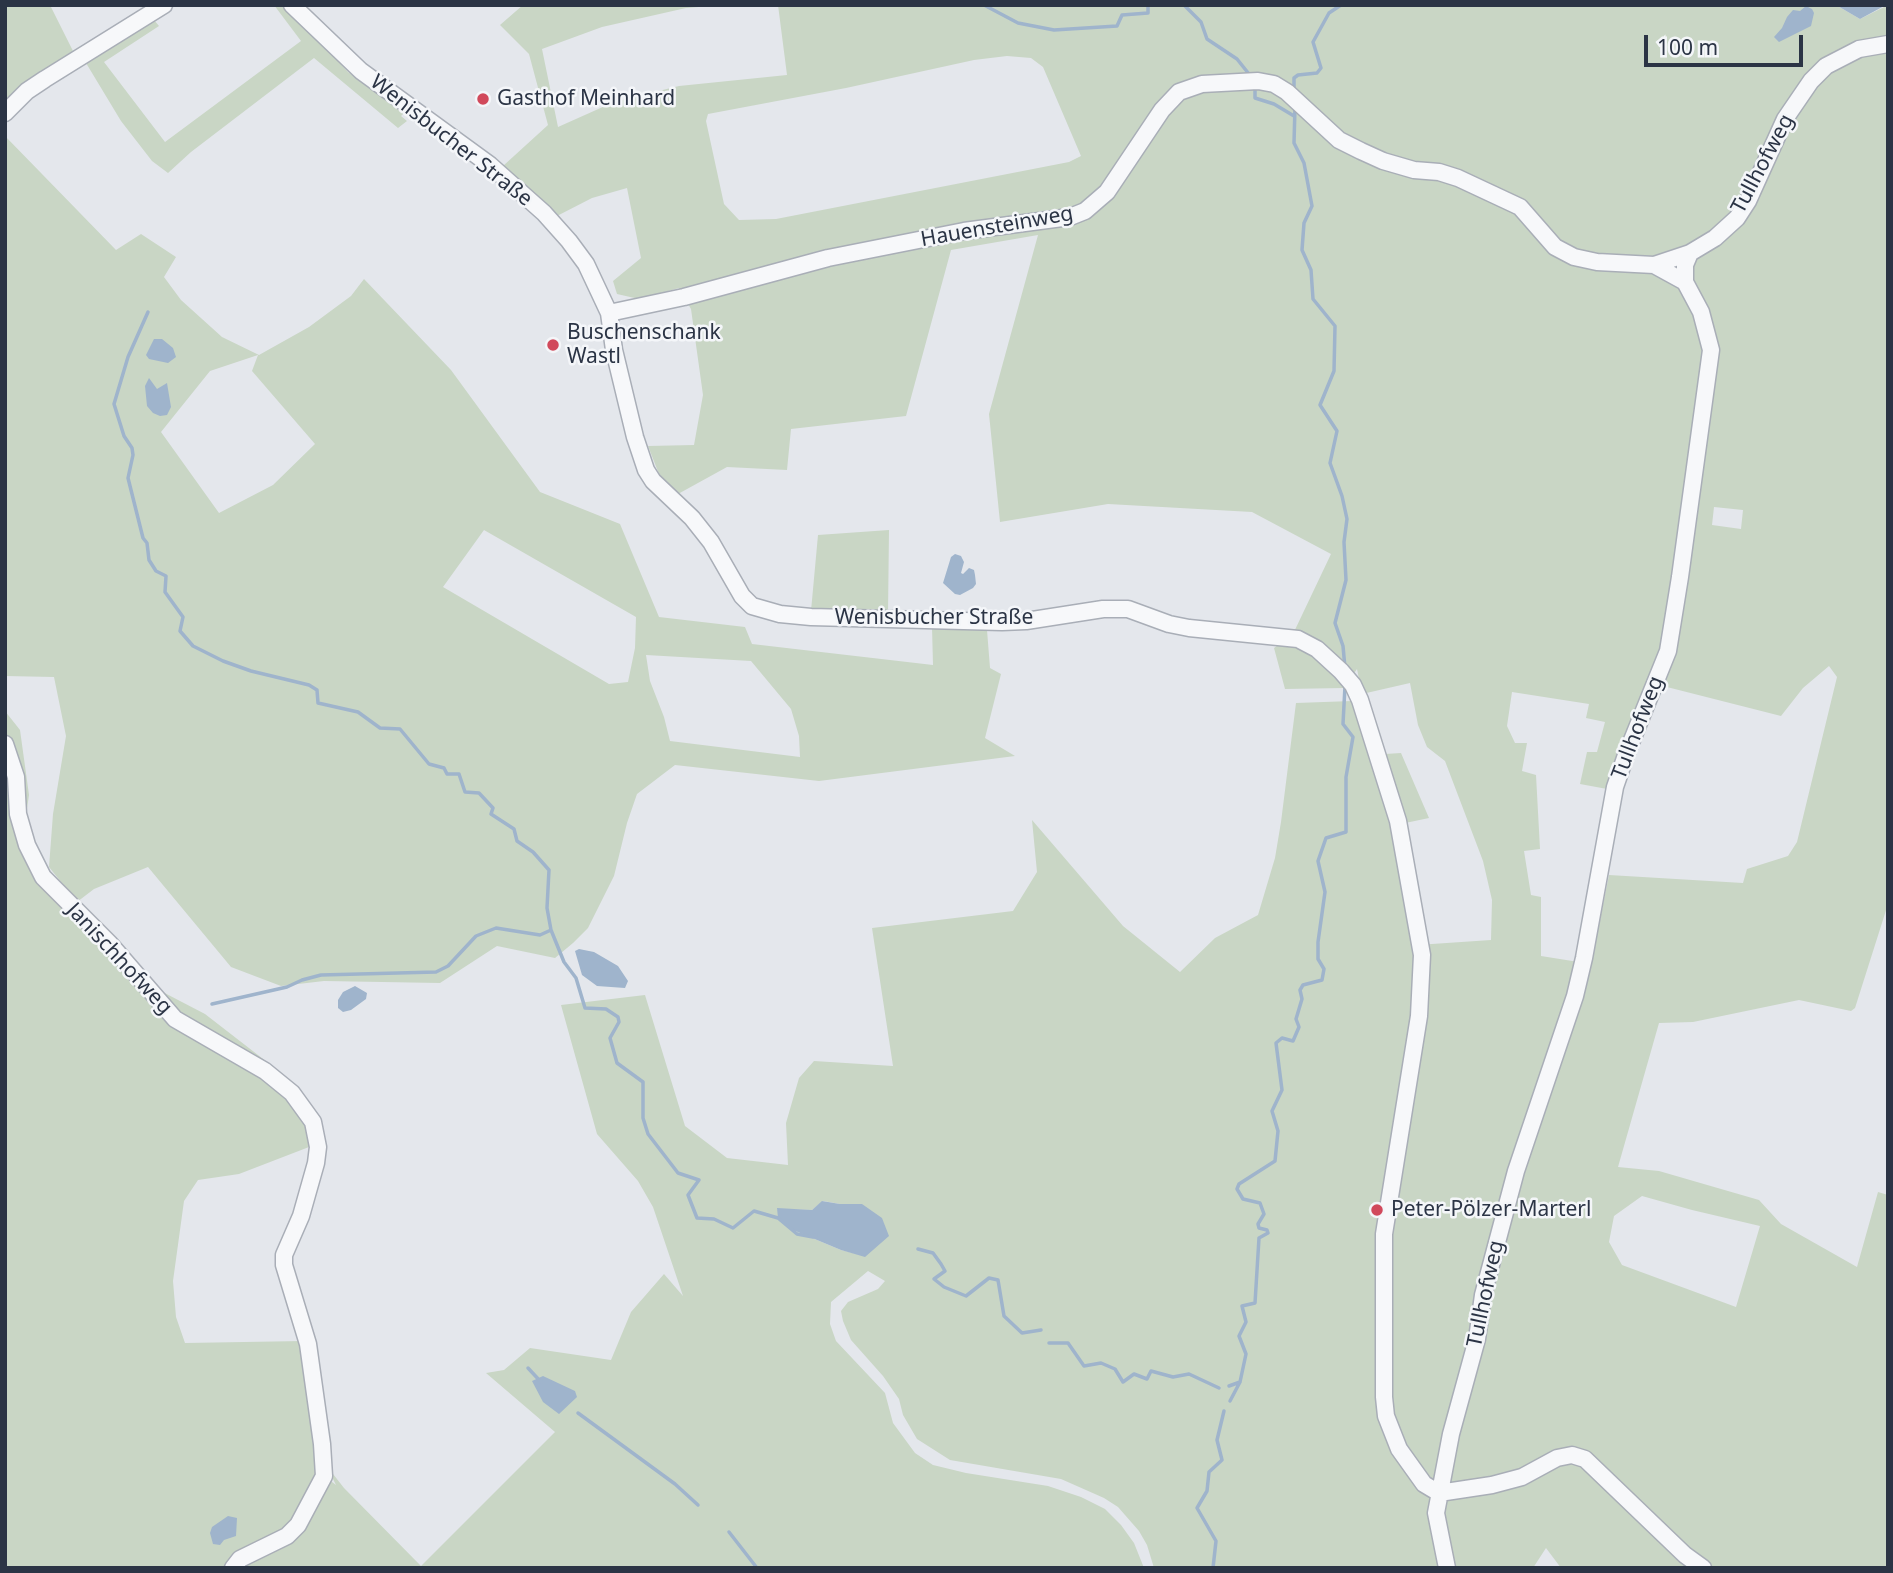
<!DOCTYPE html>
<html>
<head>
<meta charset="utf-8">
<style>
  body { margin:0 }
  #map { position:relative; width:1893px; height:1573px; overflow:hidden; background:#e4e7ec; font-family:"Noto Sans",sans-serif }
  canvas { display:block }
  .frame { position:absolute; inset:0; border:7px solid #2b3445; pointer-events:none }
  .scale { position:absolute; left:1644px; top:35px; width:159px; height:32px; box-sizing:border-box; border:4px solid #2b3445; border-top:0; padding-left:9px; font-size:21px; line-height:24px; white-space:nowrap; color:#2b3445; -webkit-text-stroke:5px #f4f6f9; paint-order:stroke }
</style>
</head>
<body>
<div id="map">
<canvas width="1893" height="1573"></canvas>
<div class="frame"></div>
<div class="scale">100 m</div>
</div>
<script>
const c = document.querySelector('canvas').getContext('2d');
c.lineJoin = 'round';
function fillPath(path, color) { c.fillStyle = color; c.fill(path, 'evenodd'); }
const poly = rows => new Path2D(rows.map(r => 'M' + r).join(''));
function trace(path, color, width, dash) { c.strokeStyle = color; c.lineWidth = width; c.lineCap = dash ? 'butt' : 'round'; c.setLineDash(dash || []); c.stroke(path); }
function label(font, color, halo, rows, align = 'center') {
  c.font = font + ' "Noto Sans",sans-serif'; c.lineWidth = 5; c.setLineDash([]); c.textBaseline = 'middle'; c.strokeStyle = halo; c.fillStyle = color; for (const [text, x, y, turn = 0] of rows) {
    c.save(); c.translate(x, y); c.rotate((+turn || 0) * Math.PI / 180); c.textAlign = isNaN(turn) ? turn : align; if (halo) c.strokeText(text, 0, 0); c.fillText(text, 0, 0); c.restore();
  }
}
const green = poly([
  [5,5,50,5,76,57,149,14,159,26,104,62,165,142,301,41,274,5,302,5,339,62,348,72,404,113,401,116,407,121,398,128,314,58,191,152,168,173,152,161,121,121,86,63,29,93,5,119],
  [523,5,724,5,686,8,602,27,542,49,558,127,614,102,679,86,787,75,778,5,1836,5,1860,19,1888,5,1888,904,1855,1008,1851,1011,1799,1000,1693,1022,1659,1023,1618,1167,1659,1171,1759,1200,1781,1224,1857,1267,1878,1192,1888,1195,1888,1568,1561,1568,1546,1548,1533,1568,1154,1568,1147,1545,1139,1531,1118,1507,1104,1498,1061,1479,950,1460,917,1439,903,1415,899,1399,883,1376,851,1340,843,1321,841,1311,848,1302,878,1289,885,1281,868,1271,831,1302,830,1324,836,1341,885,1393,893,1423,915,1453,933,1465,966,1473,1048,1486,1081,1497,1105,1509,1121,1525,1134,1543,1144,1568,5,1568,5,711,20,730,29,795,22,843,42,885,145,993,155,988,205,1014,267,1062,302,1095,322,1136,309,1147,239,1174,198,1180,184,1201,173,1281,176,1317,185,1343,303,1341,324,1476,336,1485,326,1465,344,1488,421,1566,555,1432,486,1373,504,1370,530,1348,611,1360,631,1312,664,1274,683,1296,653,1207,638,1181,597,1134,561,1005,645,995,685,1126,727,1158,788,1165,786,1123,799,1078,814,1061,893,1066,872,928,1013,911,1037,872,1032,820,1123,926,1180,972,1215,938,1258,915,1275,858,1281,822,1296,703,1352,701,1369,755,1401,753,1429,818,1391,826,1408,894,1417,945,1491,940,1492,900,1483,861,1445,761,1427,747,1418,725,1410,683,1362,694,1357,669,1344,688,1285,689,1274,648,1293,634,1331,554,1252,512,1108,504,1000,522,989,414,1038,235,951,250,906,416,791,429,787,470,727,467,678,494,659,474,648,446,694,445,703,395,691,309,684,297,681,298,679,288,639,299,617,294,613,281,641,258,627,188,592,198,555,217,503,166,548,125,529,54,500,25],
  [1007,56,1031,58,1043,67,1081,156,1069,162,776,219,739,220,724,204,706,121,708,114,846,88,974,60],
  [1714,507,1743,510,1741,529,1712,525],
  [1829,666,1837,677,1797,842,1788,856,1747,869,1743,883,1609,875,1591,964,1541,956,1541,897,1531,895,1524,851,1540,849,1536,775,1522,771,1527,743,1515,743,1507,726,1512,692,1589,704,1586,718,1605,722,1597,752,1587,752,1580,784,1618,791,1659,685,1781,716,1803,688],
  [1642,1196,1692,1210,1760,1226,1736,1307,1622,1265,1609,1242,1614,1216],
  [823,1201,840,1204,862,1204,865,1256,841,1250,793,1230,777,1209,812,1210],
  [5,136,116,250,141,234,176,257,164,277,181,300,222,337,259,355,309,327,351,296,364,279,451,370,540,492,620,524,659,617,745,627,752,644,933,665,932,627,987,630,990,668,1001,674,985,738,1015,756,819,781,675,765,637,794,627,823,614,876,588,928,573,943,555,958,497,946,440,983,324,981,281,986,231,967,148,867,94,889,77,902,49,867,53,814,66,736,54,677,5,676],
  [258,355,252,371,315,444,273,485,219,513,161,432,210,371],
  [484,530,636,617,635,648,628,682,609,684,443,587],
  [646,655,751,661,791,709,799,736,800,757,670,741,664,717,650,681],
  [889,530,888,613,811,611,818,535]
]);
const water = poly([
  [1836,5,1886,5,1860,19],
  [1806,6,1812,9,1814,13,1811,26,1779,42,1774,37,1782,28,1787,17,1793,10,1800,11],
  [154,339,162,339,173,348,176,357,168,363,149,359,146,355],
  [149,378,157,389,167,383,171,407,167,415,160,416,153,413,147,406,145,386],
  [955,554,961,556,964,562,961,573,963,574,969,568,974,570,975,575,976,584,973,588,960,595,955,594,943,583,951,557],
  [579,949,594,952,618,966,628,981,625,988,597,986,582,975,575,951],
  [355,986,367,993,366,999,351,1010,343,1012,338,1008,338,1000,343,992],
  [822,1201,840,1204,862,1204,882,1218,889,1236,865,1257,841,1250,793,1230,778,1218,777,1208,812,1210],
  [543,1376,575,1391,577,1397,559,1414,543,1402,532,1381],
  [228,1516,237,1518,236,1536,224,1540,220,1545,213,1544,210,1533,212,1527]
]);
const stream = poly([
  [984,5,1018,23,1054,30,1117,26,1122,15,1148,13,1148,5],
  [1184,5,1201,22,1207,39,1237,59,1249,74],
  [1255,87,1255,98,1274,104,1294,116],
  [1294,89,1294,78,1298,75,1317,73,1321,68,1313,42,1329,13,1341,5],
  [1295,107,1294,143,1304,163,1312,206,1304,223,1302,250,1311,270,1313,299,1335,326,1334,371,1320,405,1337,431,1330,463,1342,496,1347,519,1344,542,1346,580,1335,623,1343,646,1345,668],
  [148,312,128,357,114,404,124,436,132,448,133,455,128,478,143,538,147,543,149,560,156,571,166,576,165,592,183,617,180,631,193,646,223,661,251,671,309,685,317,690,318,703,358,712,380,728,400,729,429,764,444,768,447,774,459,774,465,792,479,793,493,808,491,814,514,829,517,841,533,852,549,870,547,908,551,930,564,962,576,978,585,1008,606,1009,618,1017,619,1022,610,1038,617,1063,643,1082,643,1118,648,1134,678,1173,699,1180,688,1195,697,1218,714,1219,733,1228,754,1211,778,1218,797,1234,813,1237,816,1235],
  [212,1004,287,987,302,980,321,975,436,972,448,966,476,936,496,928,540,935,551,930],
  [918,1249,933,1253,941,1264,945,1271,934,1279,944,1287,966,1296,989,1278,998,1280,1004,1316,1022,1333,1041,1330],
  [1049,1343,1068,1343,1084,1366,1101,1363,1115,1369,1123,1382,1134,1374,1147,1379,1151,1371,1173,1377,1189,1374,1219,1388],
  [528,1368,541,1382],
  [1229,1386,1240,1382],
  [1230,1401,1240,1382,1246,1354,1239,1336,1246,1322,1242,1306,1255,1303,1259,1238,1268,1233,1267,1230,1259,1228,1258,1224,1264,1214,1260,1203,1243,1199,1237,1189,1239,1184,1275,1161,1278,1131,1272,1111,1282,1090,1276,1043,1282,1038,1293,1041,1299,1027,1296,1019,1302,999,1300,990,1303,985,1322,980,1324,969,1318,959,1318,942,1325,892,1318,861,1326,838,1346,832,1346,777,1353,737,1343,724,1345,686],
  [578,1413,675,1484,698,1505],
  [729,1532,757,1568],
  [1213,1568,1216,1541,1197,1508,1207,1491,1209,1472,1222,1460,1217,1440,1224,1411]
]);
const minor = poly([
  [292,5,361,71,490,165,544,213,569,241,586,264,609,313,614,350,635,437,646,470,653,481,692,518,711,542,742,596,752,606,780,614,811,617,1002,622,1026,621,1103,609,1128,609,1169,624,1189,628,1298,639,1317,649,1341,671,1353,685,1360,700,1398,821,1422,955,1419,1016,1384,1234,1384,1397,1386,1416,1399,1449,1424,1484,1439,1493,1492,1485,1522,1477,1557,1458,1572,1455,1585,1459,1685,1555,1703,1568],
  [5,113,27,91,45,79,164,5],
  [1654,265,1690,253,1715,238,1737,218,1748,201,1785,119,1811,81,1826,66,1859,49,1888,44],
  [609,313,684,297,828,258,964,231,1070,217,1085,211,1107,192,1162,110,1179,92,1202,84,1258,81,1274,84,1287,92,1339,140,1361,151,1383,161,1414,170,1439,172,1458,178,1520,207,1555,247,1574,257,1597,262,1654,265,1685,282],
  [5,744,16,777,18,814,27,845,43,877,110,944,175,1019,265,1071,292,1093,313,1122,318,1147,316,1163,301,1216,284,1255,284,1265,308,1344,322,1444,324,1476,298,1525,287,1536,240,1559,233,1568],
  [1447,1568,1436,1513,1451,1434,1477,1339,1483,1295,1516,1171,1575,996,1584,958,1615,787,1626,755,1668,651,1680,577,1711,350,1701,312,1685,282,1685,265,1690,253]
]);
const markers = [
  [483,99,7,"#d1495b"],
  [553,345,7,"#d1495b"],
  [1377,1210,7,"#d1495b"]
];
const poiNames = [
  ["Gasthof Meinhard",497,99],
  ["Buschenschank",567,333],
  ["Wastl",567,357],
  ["Peter-Pölzer-Marterl",1391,1210]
];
const streetNames = [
  ["Wenisbucher Straße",451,141,38],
  ["Tullhofweg",1763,164,-62],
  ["Hauensteinweg",997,227,-10],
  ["Wenisbucher Straße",934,618],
  ["Tullhofweg",1638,728,-69],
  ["Janischhofweg",119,959,47],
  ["Tullhofweg",1486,1294,-78]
];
fillPath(green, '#c9d6c5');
fillPath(water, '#9fb4cc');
trace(stream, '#9fb4cc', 3.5);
trace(minor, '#a9aeb7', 19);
trace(minor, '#f7f8fa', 16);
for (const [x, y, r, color] of markers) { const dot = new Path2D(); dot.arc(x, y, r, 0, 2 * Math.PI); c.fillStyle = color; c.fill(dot); trace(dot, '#f4f6f9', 2.5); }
label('21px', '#2b3445', '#f4f6f9', poiNames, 'left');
label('21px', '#2b3445', '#f4f6f9', streetNames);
</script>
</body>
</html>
